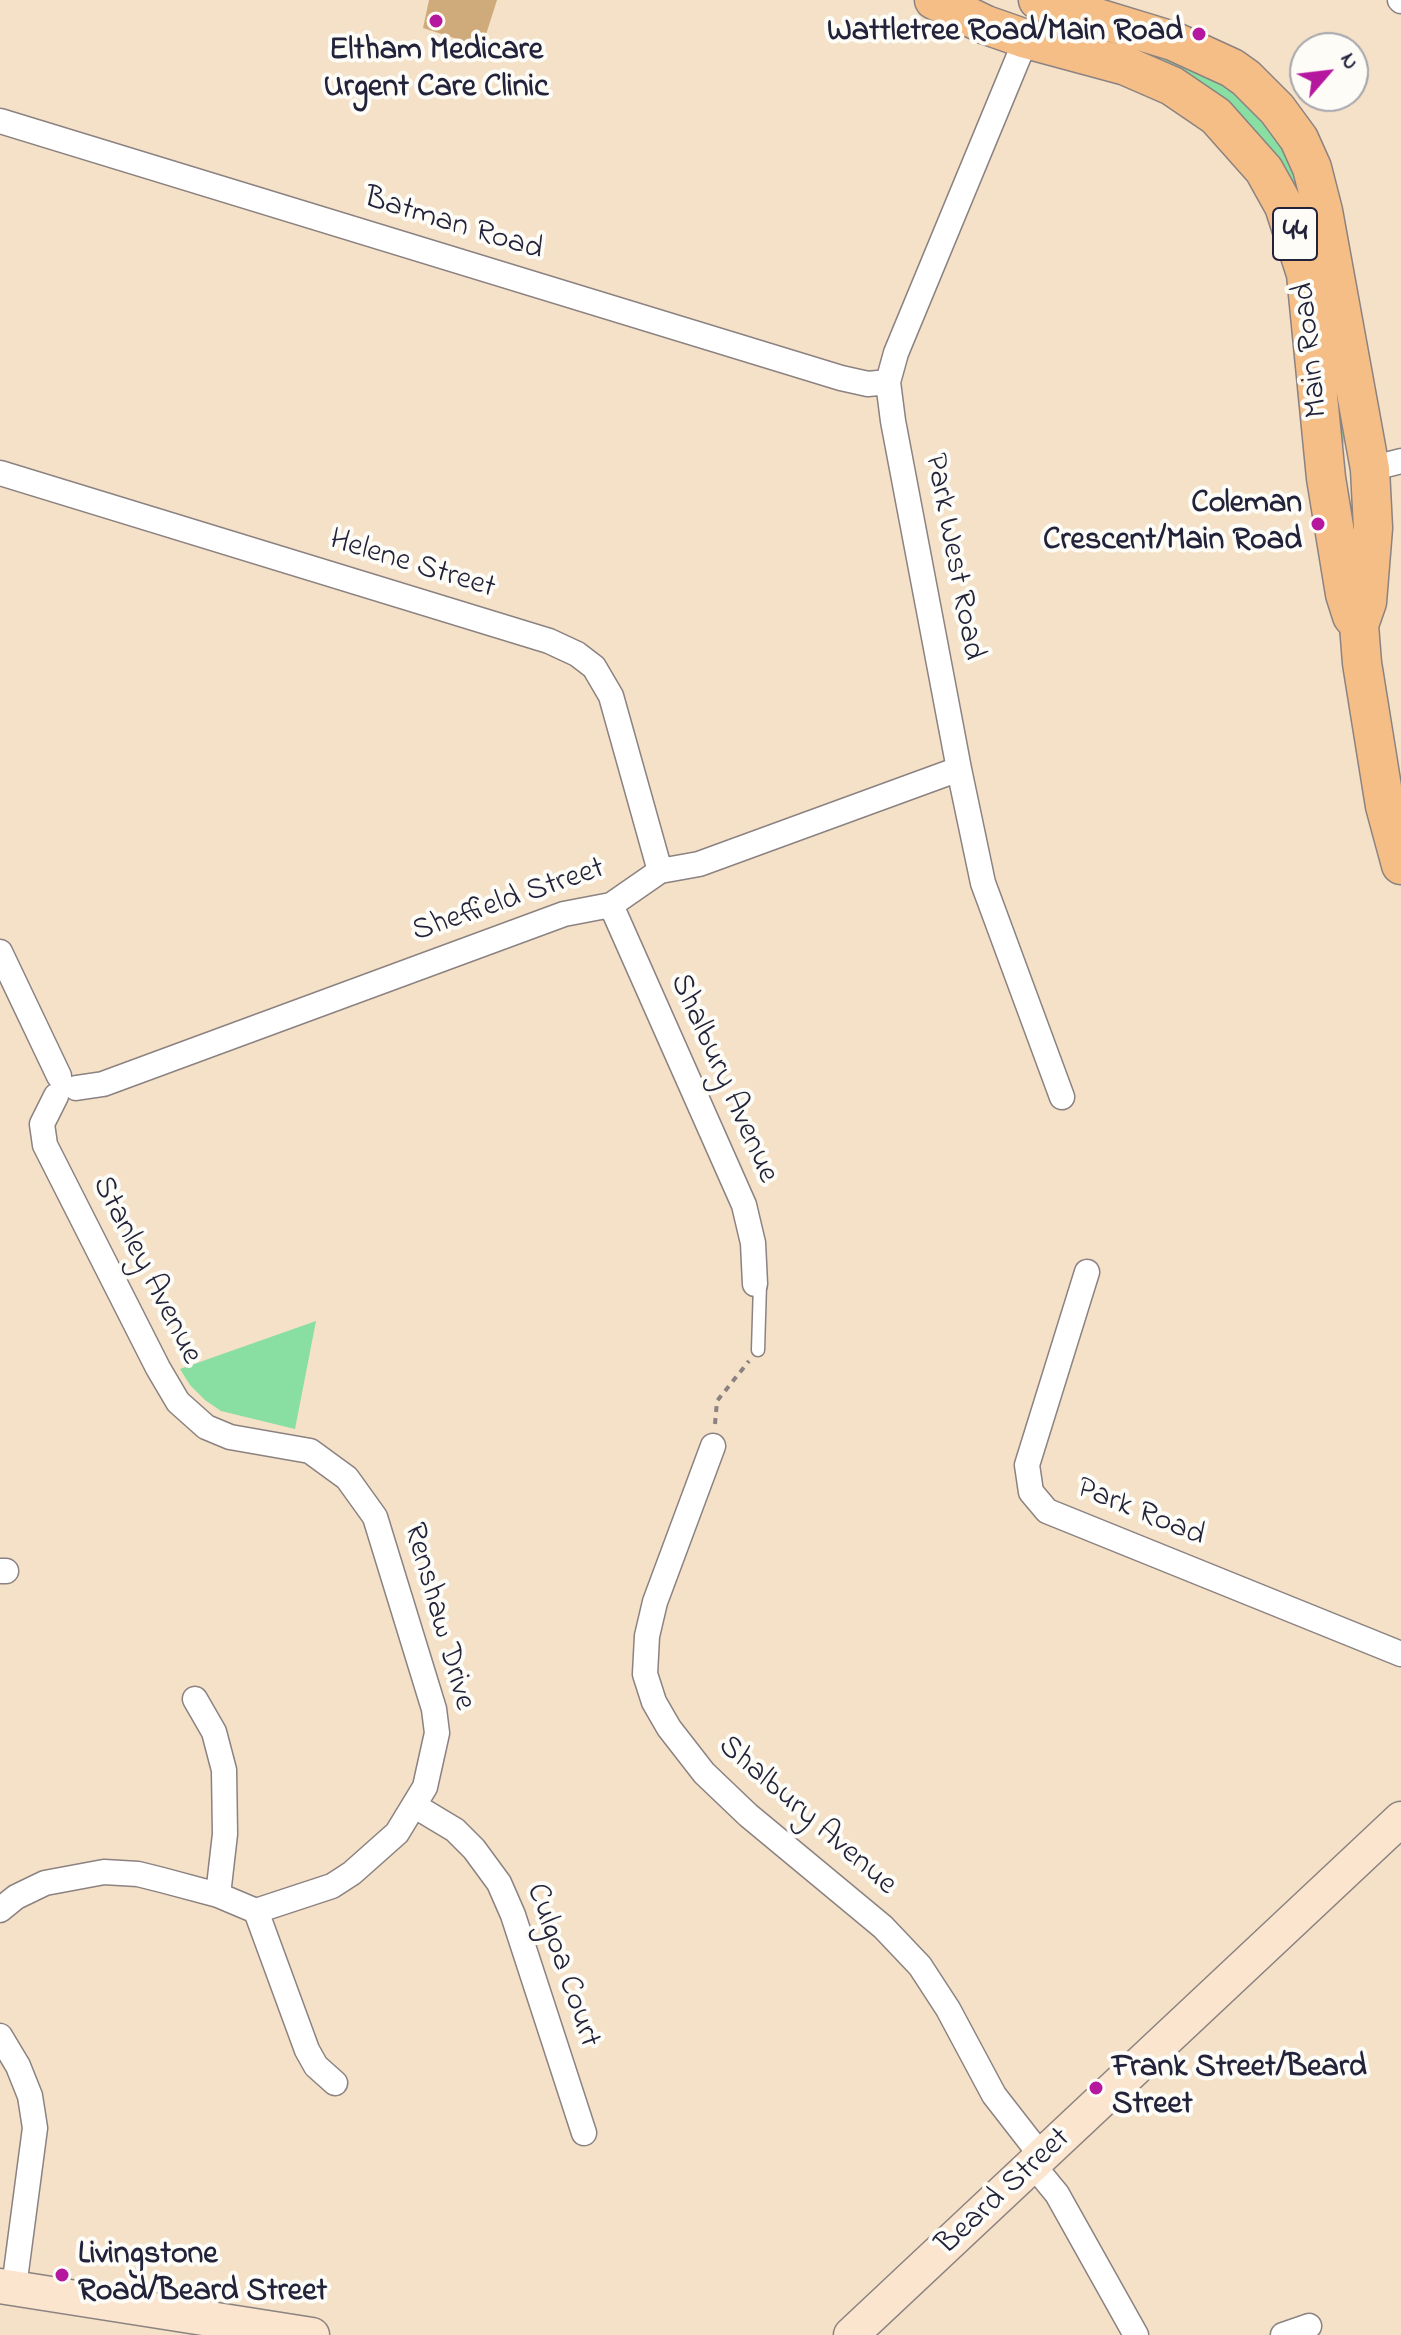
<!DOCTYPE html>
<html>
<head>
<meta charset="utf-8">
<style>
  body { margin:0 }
  #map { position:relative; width:1401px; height:2335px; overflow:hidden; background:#f4e1c7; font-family:"Indie Flower",sans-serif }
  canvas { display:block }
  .north { position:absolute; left:1289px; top:32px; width:80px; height:80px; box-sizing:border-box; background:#fdfcf7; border:2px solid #a5a5ac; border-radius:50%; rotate:62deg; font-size:22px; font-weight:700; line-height:32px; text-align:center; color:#22223b }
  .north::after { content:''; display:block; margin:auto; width:28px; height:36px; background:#b5179e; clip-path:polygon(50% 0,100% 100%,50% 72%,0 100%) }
</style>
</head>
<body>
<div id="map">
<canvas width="1401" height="2335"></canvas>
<div class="north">N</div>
</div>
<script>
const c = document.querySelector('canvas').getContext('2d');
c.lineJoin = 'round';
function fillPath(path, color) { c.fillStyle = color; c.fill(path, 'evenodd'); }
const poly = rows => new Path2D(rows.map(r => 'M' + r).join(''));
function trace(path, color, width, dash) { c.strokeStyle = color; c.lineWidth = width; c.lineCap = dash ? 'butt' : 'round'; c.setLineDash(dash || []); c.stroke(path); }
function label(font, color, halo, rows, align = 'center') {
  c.font = font + ' "Indie Flower",sans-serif'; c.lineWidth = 8; c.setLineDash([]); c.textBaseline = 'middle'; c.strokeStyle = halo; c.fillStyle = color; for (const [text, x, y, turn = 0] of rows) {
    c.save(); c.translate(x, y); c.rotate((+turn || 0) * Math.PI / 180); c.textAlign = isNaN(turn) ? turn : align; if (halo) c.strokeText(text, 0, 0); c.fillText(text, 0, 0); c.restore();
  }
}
const green = poly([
  [1069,22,1235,85,1297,159,1345,438,1343,446,1340,448,1296,210,1123,47,1067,30,1064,26],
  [316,1321,295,1429,221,1411,205,1400,190,1385,180,1369]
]);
const building = poly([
  [429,0,497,0,482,47,423,28]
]);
const path = poly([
  [715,1424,717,1401,749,1361]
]);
const lane = poly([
  [758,1350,760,1284]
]);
const street = poly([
  [1400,0,1401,1],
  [1026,39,896,353,888,382,893,421,959,769,983,883,1062,1097],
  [0,121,841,378,868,384,888,382],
  [1370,469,1401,461],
  [0,473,549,641,577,654,594,667,611,696,660,871],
  [611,905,744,1205,753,1243,755,1284],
  [0,952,59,1076],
  [76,1088,103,1084,564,914,611,905,660,871,699,864,959,769],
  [1087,1272,1027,1465,1031,1492,1047,1511,1401,1654],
  [713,1446,655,1602,647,1636,645,1674,654,1702,669,1728,704,1773,748,1815,883,1927,920,1966,948,2009,994,2095,1043,2158],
  [0,1571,6,1571],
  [195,1699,214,1732,224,1770,225,1834,218,1895],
  [415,1806,455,1830,474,1849,499,1883,513,1915,584,2133],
  [0,1910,16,1897,45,1883,104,1872,138,1874,162,1880,218,1895,256,1911,332,1886,352,1873,397,1833,425,1787,437,1733,434,1709,375,1517,347,1478,310,1451,230,1437,206,1427,178,1402,158,1368,45,1145,42,1124,56,1096],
  [256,1911,307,2050,316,2066,335,2083],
  [0,2036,18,2066,30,2096,35,2128,14,2287],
  [1034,2166,1057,2194,1136,2335],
  [1283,2335,1309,2326]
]);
const secondary = poly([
  [0,2286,312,2335],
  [851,2335,1401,1819]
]);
const primary = poly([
  [934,0,986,25,1026,39,1126,66,1172,86,1216,116,1264,170,1284,206,1306,274,1326,478,1345,594,1352,616,1359,625],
  [1038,0,1173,41,1232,68,1246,78,1277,109,1299,139,1312,168,1323,211,1370,469,1373,528,1367,602,1359,625,1362,663,1385,806,1401,865]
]);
const markers = [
  [436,21,8,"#b5179e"],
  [1199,34,8,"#b5179e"],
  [1318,524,8,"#b5179e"],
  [1096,2088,8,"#b5179e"],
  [62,2275,8,"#b5179e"]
];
const shields = [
  [1295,234,44]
];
const shieldNames = [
  ["44",1295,234]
];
const poiNames = [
  ["Wattletree Road/Main Road",1183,34],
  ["Eltham Medicare",436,53,"center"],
  ["Urgent Care Clinic",436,90,"center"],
  ["Coleman",1302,506],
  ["Crescent/Main Road",1302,543],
  ["Frank Street/Beard",1112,2070,"left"],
  ["Street",1112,2107,"left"],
  ["Livingstone",78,2257,"left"],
  ["Road/Beard Street",78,2294,"left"]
];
const streetNames = [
  ["Batman Road",453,226,17],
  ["Main Road",1313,350,-96],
  ["Park West Road",952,557,79],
  ["Helene Street",412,566,17],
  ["Sheffield Street",509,902,-19],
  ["Shalbury Avenue",722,1079,66],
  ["Stanley Avenue",145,1271,63],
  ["Park Road",1140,1514,22],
  ["Renshaw Drive",437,1617,74],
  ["Shalbury Avenue",806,1817,41],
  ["Culgoa Court",561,1966,71],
  ["Beard Street",1005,2193,-43]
];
fillPath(green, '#89dea1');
fillPath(building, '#cfab7b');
trace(lane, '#8b8281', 15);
trace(street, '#8b8281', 27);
trace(secondary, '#8b8281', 37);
trace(primary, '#8b8281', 41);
trace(path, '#8b8281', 4, [6, 6]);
trace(lane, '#fff', 12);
trace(street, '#fff', 24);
trace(secondary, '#fbe5cf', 34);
trace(primary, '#f6be87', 38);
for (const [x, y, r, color] of markers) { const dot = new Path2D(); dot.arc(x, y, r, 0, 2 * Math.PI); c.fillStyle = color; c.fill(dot); trace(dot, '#fdfcf7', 3); }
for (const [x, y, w] of shields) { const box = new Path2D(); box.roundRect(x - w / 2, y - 26, w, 52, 6); c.fillStyle = '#fdfcf7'; c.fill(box); trace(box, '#22223b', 2); }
label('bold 30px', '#22223b', null, shieldNames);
label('bold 32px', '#22223b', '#fdfcf7', poiNames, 'right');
label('32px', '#22223b', '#fdfcf7', streetNames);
</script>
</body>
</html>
